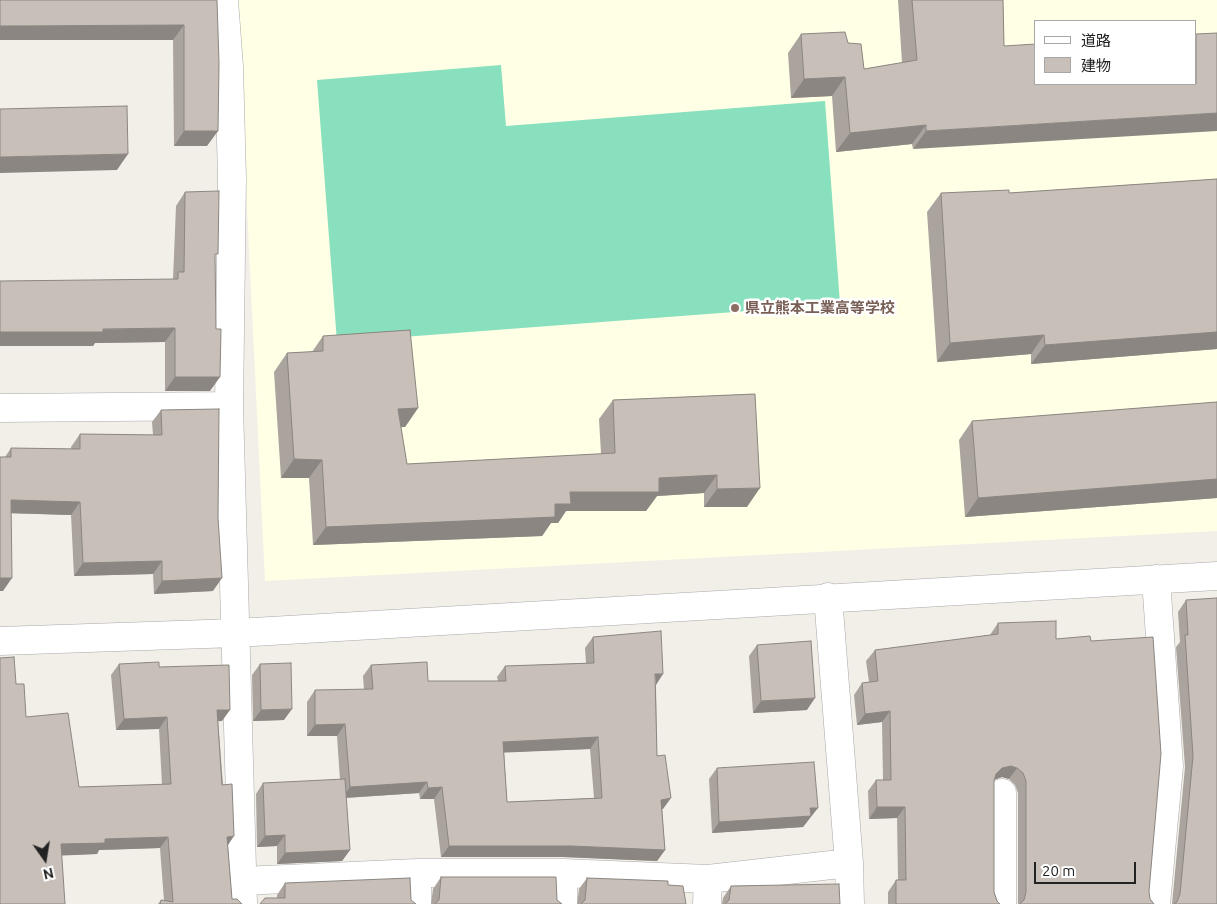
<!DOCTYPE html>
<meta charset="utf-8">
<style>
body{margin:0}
#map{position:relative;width:1217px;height:904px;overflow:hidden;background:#f2efe9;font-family:Ubuntu,"Noto Sans JP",sans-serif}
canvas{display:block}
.legend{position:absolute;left:1034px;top:20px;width:162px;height:65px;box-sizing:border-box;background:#fff;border:1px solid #a7a7a7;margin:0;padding:6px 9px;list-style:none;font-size:15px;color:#222}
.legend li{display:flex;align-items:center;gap:10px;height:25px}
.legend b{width:25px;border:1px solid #a7a7a7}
.north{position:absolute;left:20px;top:834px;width:50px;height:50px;-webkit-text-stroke:4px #fff;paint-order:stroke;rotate:167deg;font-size:14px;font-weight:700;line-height:20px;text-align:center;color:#222}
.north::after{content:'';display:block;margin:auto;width:18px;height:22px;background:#222;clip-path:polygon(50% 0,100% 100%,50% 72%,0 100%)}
.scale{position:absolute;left:1034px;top:862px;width:102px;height:22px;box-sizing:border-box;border:2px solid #222;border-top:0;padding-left:6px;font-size:15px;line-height:18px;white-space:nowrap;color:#222;-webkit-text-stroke:4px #fff;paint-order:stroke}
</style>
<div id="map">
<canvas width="1217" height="904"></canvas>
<ul class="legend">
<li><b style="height:6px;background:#fff"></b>道路</li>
<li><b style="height:14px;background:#c7bfb8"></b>建物</li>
</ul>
<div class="north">N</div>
<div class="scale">20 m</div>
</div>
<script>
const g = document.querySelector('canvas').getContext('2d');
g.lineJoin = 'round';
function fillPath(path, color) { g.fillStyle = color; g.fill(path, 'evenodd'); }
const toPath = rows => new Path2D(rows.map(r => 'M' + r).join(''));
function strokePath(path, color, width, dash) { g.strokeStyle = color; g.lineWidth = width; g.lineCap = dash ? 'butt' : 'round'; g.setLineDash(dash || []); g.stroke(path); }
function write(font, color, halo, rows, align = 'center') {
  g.font = font + ' Ubuntu,"Noto Sans JP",sans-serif'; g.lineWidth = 5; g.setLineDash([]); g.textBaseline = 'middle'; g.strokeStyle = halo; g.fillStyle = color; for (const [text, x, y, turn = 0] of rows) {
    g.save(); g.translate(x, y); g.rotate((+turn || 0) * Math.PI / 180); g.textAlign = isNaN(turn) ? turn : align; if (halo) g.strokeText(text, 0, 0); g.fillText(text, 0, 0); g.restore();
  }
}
const education = toPath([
 [237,0,1217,0,1217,531,265,581],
 [1036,21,1196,21,1196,84,1036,84]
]);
const pitch = toPath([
 [501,65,506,126,825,101,840,304,337,342,317,80]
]);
const minor = toPath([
 [224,0,229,66,232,178,229,406,243,904],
 [0,408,229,406],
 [828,597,849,863,850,904],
 [0,641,236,633,1217,576],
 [1002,793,1002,904],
 [242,881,417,873,563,873,708,879,849,863],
 [417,904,417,873],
 [563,904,563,873],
 [707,904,708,879],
 [1156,904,1169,766,1156,579]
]);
const wall = toPath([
 [217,0,207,146,174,146,173,40,0,40],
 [898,0,1003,0,1004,46,913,149,912,144,836,152,832,96,791,98,788,53,801,34,848,43,864,69,902,63],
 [1217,179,1217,349,1031,364,1031,354,937,362,927,212,941,193,1009,193],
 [185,192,215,259,210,391,165,391,165,342,95,343,93,346,0,346,173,279,176,206],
 [323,336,418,408,405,427,401,427,407,464,601,454,599,419,613,400,755,394,747,507,704,507,704,493,657,496,646,511,566,511,558,523,551,523,542,536,313,545,309,478,281,478,274,372,287,353,312,352],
 [1217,402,1217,498,965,517,959,440,972,421],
 [161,410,213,591,154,594,153,574,74,576,71,515,11,513,3,591,5,457,11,448,71,449,71,447,80,434,153,435,152,422],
 [1186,600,1217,904,1172,904,1185,767,1176,647,1180,642,1178,612],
 [998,623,1056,639,1091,641,1150,899,1154,904,1018,904,1018,793,1015,785,1009,779,1002,777,995,779,994,781,994,892,997,901,1000,904,888,904,888,892,896,880,898,880,897,818,869,819,868,791,876,780,883,780,882,722,857,725,854,695,862,683,869,682,866,661,875,650,990,635],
 [593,637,656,685,657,756,663,809,662,809,665,850,657,861,563,857,441,857,434,799,420,799,419,793,346,798,350,850,342,861,277,864,277,846,257,847,256,794,263,783,340,780,337,736,307,736,307,702,315,690,364,690,363,676,371,665,428,681,498,681,497,677,505,666,586,663,585,648],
 [590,749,594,798,507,802,504,752],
 [757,645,807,710,753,713,749,656],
 [119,664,159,667,222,721,218,721,232,899,242,904,158,904,161,900,164,901,160,848,99,850,97,854,62,855,16,684,26,717,79,787,162,785,159,729,116,730,111,675],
 [260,664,284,720,253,721,252,675],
 [717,768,810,819,809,819,803,827,712,833,709,779],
 [441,877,557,900,562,904,431,904,433,889],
 [587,878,668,885,686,904,577,904,579,889],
 [285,883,411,900,277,898,277,895],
 [731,886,840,904,722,904,723,898]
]);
const shadedWall = toPath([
 [184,25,173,40,0,40,0,26],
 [845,77,832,96,791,98,804,79],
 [1217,113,1217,131,913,149,926,131],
 [926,125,912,144,836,152,850,133],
 [184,131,218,131,207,146,174,146],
 [128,154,117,170,0,173,0,157],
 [175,328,165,342,95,343,93,346,0,346,0,332],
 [1217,332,1217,349,1031,364,1045,345],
 [1044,335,1031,354,937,362,950,343],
 [175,377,220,377,210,391,165,391],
 [418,408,405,427,385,428,398,409],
 [294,459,322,460,309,478,281,478],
 [717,475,704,493,657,496,646,511,566,511,558,523,551,523,542,536,313,545,326,527,555,504,570,492,659,478],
 [1217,479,1217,498,965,517,978,498],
 [760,488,747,507,704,507,717,489],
 [11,500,80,502,71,515,2,513],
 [162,561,153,574,74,576,83,563],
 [0,578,12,578,3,591,0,591],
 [222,578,213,591,154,594,162,581],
 [655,674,663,674,656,685],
 [815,698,807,710,753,713,761,701],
 [292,709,284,720,253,721,261,710],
 [217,710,230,710,222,721,209,722],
 [890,711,882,722,857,725,865,714],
 [167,717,159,729,116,730,124,719],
 [345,724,337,736,307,736,315,725],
 [598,737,590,749,495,753,503,742],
 [1011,766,1017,768,1009,779,1002,777,994,780,996,774,1002,768],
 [427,782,419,793,342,798,350,787],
 [442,787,434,799,420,799,428,788],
 [671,798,663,809,653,811,661,800],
 [877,807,905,807,897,818,869,819],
 [810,808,818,808,803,827,712,833,719,822],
 [285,835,277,846,257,847,265,836],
 [234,836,226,848,227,837],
 [168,837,160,848,99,850,97,854,52,856,61,844,105,839],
 [449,846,571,846,665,850,657,861,563,857,441,857],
 [350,850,342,861,277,864,285,853]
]);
const building = toPath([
 [0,0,217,0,219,63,218,131,184,131,184,25,0,26,0,0],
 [912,0,1003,0,1004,46,1036,44,1036,84,1196,84,1196,34,1217,33,1217,113,926,131,926,125,850,133,845,77,804,79,801,34,845,32,848,43,861,44,864,69,917,60,912,0],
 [127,106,128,154,0,157,0,109,127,106],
 [1217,179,1217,332,1045,345,1044,335,950,343,941,193,1009,190,1009,193,1217,179],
 [219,191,218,254,215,254,216,329,221,329,220,377,175,377,175,328,103,329,103,332,0,332,0,281,178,279,178,272,184,272,185,192,219,191],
 [410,330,418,408,398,409,407,464,615,453,613,400,755,394,760,488,717,489,717,475,659,478,659,492,570,492,571,504,555,504,555,517,326,527,322,460,294,459,287,353,323,351,323,336,410,330],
 [1217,402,1217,479,978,498,972,421,1217,402],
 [219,409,218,518,222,578,162,581,162,561,83,563,80,502,11,500,12,578,0,578,0,457,11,457,11,448,80,449,80,434,162,435,161,410,219,409],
 [1217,598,1217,904,1174,904,1177,902,1180,894,1193,756,1185,635,1188,635,1186,600,1217,598],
 [1056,621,1056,639,1090,636,1091,641,1153,637,1161,754,1149,891,1150,899,1154,904,1020,904,1024,900,1026,892,1026,781,1023,773,1017,768,1011,766,1002,768,996,774,994,781,994,892,997,901,1000,904,896,904,896,880,906,880,905,807,877,807,876,780,891,780,890,711,865,714,862,683,878,681,875,650,998,634,998,623,1056,621],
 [661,631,663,674,655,674,657,756,665,755,671,798,661,800,665,850,571,846,449,846,442,787,428,788,427,782,350,787,345,724,315,725,315,690,373,689,371,665,427,662,428,681,506,681,505,666,594,663,593,637,661,631],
 [598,737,602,798,507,802,503,742,598,737],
 [811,641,815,698,761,701,757,645,811,641],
 [14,657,16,684,24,684,26,717,68,713,79,787,171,784,167,717,124,719,119,664,159,662,159,667,229,665,230,710,217,710,222,785,232,784,234,836,227,837,232,899,237,899,242,904,160,904,161,900,173,902,168,837,105,839,105,843,61,844,65,904,0,904,0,658,14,657],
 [291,663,292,709,261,710,260,664,291,663],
 [814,762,818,808,810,808,811,816,719,822,717,768,814,762],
 [345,779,350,850,285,853,285,835,265,836,263,783,345,779],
 [441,877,556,877,557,900,562,904,435,904,439,900,441,877],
 [410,878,411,900,416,904,260,904,265,898,285,898,285,883,410,878],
 [587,878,668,881,668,885,683,886,686,904,581,904,585,900,587,878],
 [839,884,840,904,725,904,729,900,731,886,839,884]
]);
const markers = [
 [735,308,5,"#8d6e63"]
];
const educationNames = [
 ["県立熊本工業高等学校",745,308]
];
fillPath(education, '#ffffe5');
fillPath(pitch, '#88e0be');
strokePath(minor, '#a9a9a9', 29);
strokePath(minor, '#fff', 28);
fillPath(wall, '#aba49e');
fillPath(shadedWall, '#8b8681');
fillPath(building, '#c7bfb8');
strokePath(building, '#8b8681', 1);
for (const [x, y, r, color] of markers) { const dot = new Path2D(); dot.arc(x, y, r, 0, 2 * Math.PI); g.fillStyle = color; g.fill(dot); strokePath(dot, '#fff', 2); }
write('bold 15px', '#785e54', '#fff', educationNames, 'left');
</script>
